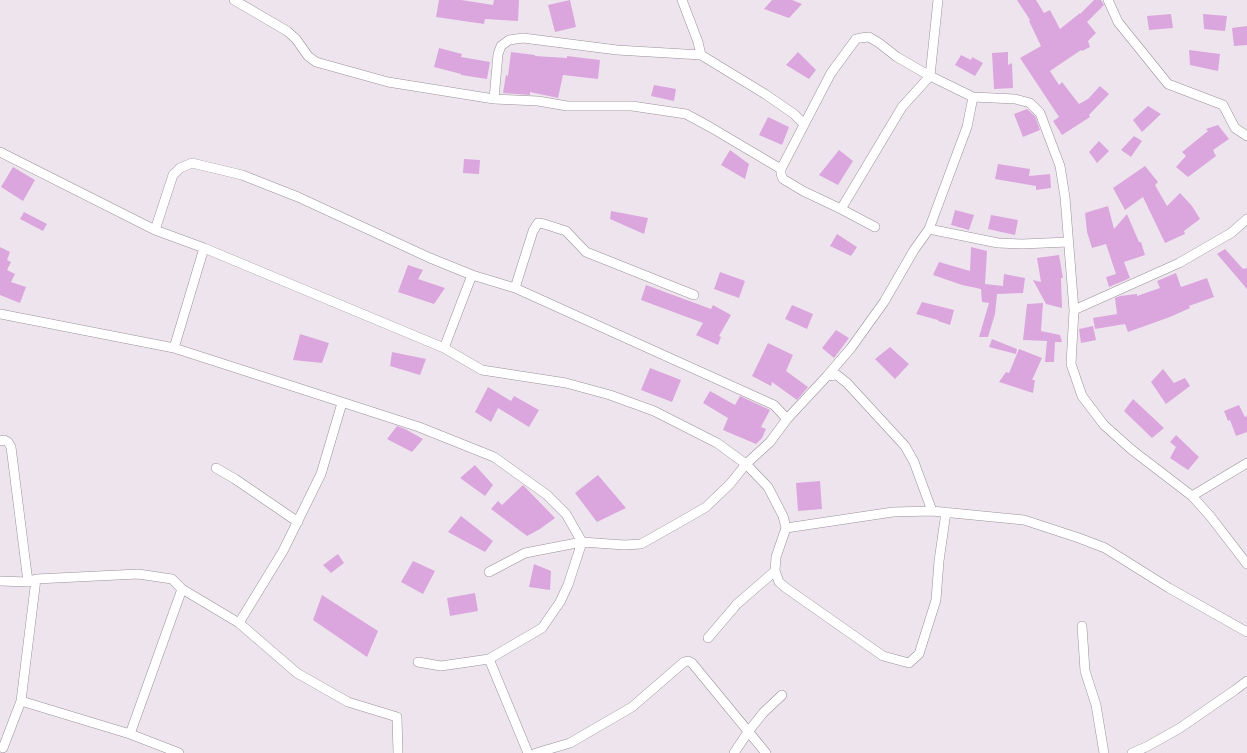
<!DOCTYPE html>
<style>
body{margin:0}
canvas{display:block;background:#eee4ee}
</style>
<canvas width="1247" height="753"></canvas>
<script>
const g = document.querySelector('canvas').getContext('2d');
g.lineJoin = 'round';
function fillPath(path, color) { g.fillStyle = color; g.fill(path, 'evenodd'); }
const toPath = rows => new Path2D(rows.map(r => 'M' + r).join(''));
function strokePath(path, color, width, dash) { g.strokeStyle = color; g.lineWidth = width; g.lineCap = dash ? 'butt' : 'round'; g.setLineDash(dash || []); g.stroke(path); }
const building = toPath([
 [439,0,461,0,493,5,494,0,519,0,518,21,485,19,484,24,436,17],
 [570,0,576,27,555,32,548,5],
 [772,0,792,0,802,4,789,18,764,9],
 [1017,0,1036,0,1044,13,1050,10,1060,29,1080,13,1080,14,1094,0,1101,0,1104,5,1087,22,1096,33,1088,41,1090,47,1082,51,1081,50,1050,71,1059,85,1062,82,1079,104,1088,99,1100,86,1109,94,1089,115,1090,117,1062,135,1053,121,1059,117,1020,58,1041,46,1029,21,1030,20],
 [1171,14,1173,28,1149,30,1147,16],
 [1203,14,1227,16,1225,31,1204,29],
 [1247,26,1247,45,1234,46,1232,28],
 [439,48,462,54,461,57,490,62,487,79,461,75,461,74,434,67],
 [1189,50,1220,54,1218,71,1190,65],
 [511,52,535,55,535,56,567,58,567,56,600,60,598,79,563,75,558,98,530,92,530,95,503,93,506,75,508,76],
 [798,52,816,70,809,79,786,65],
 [1008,52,1008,65,1012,63,1013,88,994,89,992,53],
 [961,55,971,60,972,57,983,63,975,76,955,65],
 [654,85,676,89,674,101,651,96],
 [1148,106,1161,114,1142,132,1133,120],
 [1027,109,1035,116,1040,130,1023,137,1014,114],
 [768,117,789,127,782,145,759,135],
 [1218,125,1229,139,1213,150,1216,156,1188,177,1176,167,1186,156,1182,152,1208,131,1206,129],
 [1134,136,1142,141,1131,157,1121,150],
 [1099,141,1109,151,1097,163,1089,152],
 [730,150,749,164,745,179,721,165],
 [839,150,853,161,838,185,819,175],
 [464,159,480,160,479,174,463,173],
 [998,164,1030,169,1029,176,1050,174,1051,188,1036,190,1036,186,995,179],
 [1145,166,1158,182,1155,185,1167,206,1180,193,1192,206,1200,219,1184,231,1185,234,1165,243,1143,197,1125,210,1113,188],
 [13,167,35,180,23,201,1,187],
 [1108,206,1114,229,1127,214,1139,242,1141,242,1145,255,1124,262,1130,278,1109,287,1106,277,1116,274,1106,244,1092,248,1087,232,1085,213],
 [955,210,974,215,969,230,951,225],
 [611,211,648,218,644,234,610,219],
 [24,212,47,224,43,231,20,219],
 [991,215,1018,220,1015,235,988,229],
 [837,234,857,247,851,256,830,246],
 [0,247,10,252,7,260,11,262,7,270,15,274,11,282,26,287,20,303,0,295],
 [971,247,987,251,985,284,1003,286,1004,274,1025,278,1023,293,997,294,995,314,988,337,979,337,989,303,982,302,981,289,962,285,933,275,939,262,970,271],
 [1225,249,1243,269,1247,268,1247,289,1217,254],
 [1059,255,1063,278,1061,278,1062,308,1046,304,1033,280,1041,282,1037,258],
 [408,265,423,270,418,279,445,288,434,304,398,292],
 [720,272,745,281,739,298,714,289],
 [1176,273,1181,287,1207,278,1214,297,1189,306,1190,308,1170,317,1128,332,1125,324,1095,329,1093,318,1117,314,1115,298,1120,296,1137,294,1137,296,1160,288,1157,281],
 [646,285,711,309,713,305,731,315,719,336,721,337,718,345,696,335,703,323,641,300],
 [922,302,954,310,950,325,938,321,938,320,916,314],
 [1043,303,1041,331,1060,335,1062,342,1055,342,1054,362,1045,362,1047,341,1023,340,1027,304],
 [792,305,813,314,807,329,785,319],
 [1093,326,1096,340,1081,343,1079,329],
 [836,330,849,338,834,358,822,348],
 [300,334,329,343,322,363,293,360],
 [992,339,1017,349,1016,354,989,347],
 [768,343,793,355,786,371,808,387,797,400,772,382,771,386,752,376],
 [890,347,909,364,895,379,875,359],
 [1019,349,1042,358,1032,380,1035,380,1033,393,999,382,1006,372,1009,373],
 [392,352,426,359,420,375,390,366],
 [650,368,681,380,672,402,641,390],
 [1163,369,1174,383,1185,378,1190,386,1166,404,1151,382],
 [488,387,511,401,514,396,539,410,529,427,498,408,491,422,475,412],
 [710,391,735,405,740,396,770,410,761,427,766,429,762,438,756,444,723,430,728,418,703,403],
 [1133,399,1164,428,1152,438,1124,411],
 [1239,405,1245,417,1247,416,1247,432,1236,436,1230,420,1228,421,1224,411],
 [397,426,405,429,423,439,412,452,387,439],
 [1176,435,1199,457,1188,470,1170,458,1176,447,1170,442],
 [475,465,493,485,485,496,460,478],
 [598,475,626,508,597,522,575,493],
 [820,481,822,509,798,511,796,483],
 [523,485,555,518,540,529,527,536,491,509,498,501,502,505],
 [461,516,493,541,485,552,448,532],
 [338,554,344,563,331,573,323,565],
 [413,561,435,571,423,594,401,582],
 [534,564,551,571,550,590,529,587],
 [475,593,478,611,450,616,447,598],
 [322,595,378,631,367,657,313,620]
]);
const street = toPath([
 [234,0,287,31,296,39,308,56,316,62,388,82,494,99,538,101,567,106,632,106,686,114,710,127,781,169],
 [682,0,698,42,701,55],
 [1108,0,1118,22,1168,84,1223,105,1235,128,1247,136],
 [973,97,1015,99,1030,103,1040,113,1060,166,1065,197,1074,310,1071,364,1082,396,1104,425,1132,450,1192,496,1210,516,1247,564],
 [494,99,498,54,501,46,509,40,523,38,617,50,701,55,765,94,794,114,804,124],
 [0,152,155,230,204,248,444,348,482,370,566,383,610,395,654,411,717,443,746,464,768,487,783,516,786,528,776,557,775,571,779,582,786,588,883,656,909,663,919,654,936,600,939,561,946,512],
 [841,209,803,191,783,179,781,174,781,169,831,73,856,39,860,38,869,37,879,43,897,57,930,76,902,107,841,209,875,227],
 [929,229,998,243,1022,244,1068,242],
 [155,230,173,175,180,168,192,163,242,175,298,197,430,258,472,275,515,288,774,405,787,419,770,442,746,464,730,484,706,507,680,522,641,544,624,545,582,542,525,553,489,572],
 [515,288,533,231,538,223,544,224,566,231,586,252,694,295],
 [1074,310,1179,263,1231,233,1247,219],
 [0,314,174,348,419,427,494,457,547,495,566,514,582,542,568,585,560,602,542,628,489,659,441,666,418,662],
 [174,348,204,248],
 [444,348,472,275],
 [827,376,851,348,884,302,914,250,929,229,967,127,973,97,930,76,938,0],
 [787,419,827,376,837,375,847,383,905,446,914,462,932,511],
 [0,441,4,440,8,442,11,447,28,582],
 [216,468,235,479,298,522],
 [1192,496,1247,463],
 [786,528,893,512,932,511,1024,520,1079,538,1105,548,1169,588,1247,632],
 [0,581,28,582,36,579,138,574,172,579,182,589,239,623,297,673,348,702,397,717,398,753],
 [239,623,283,551,321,474,342,403],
 [1082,626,1085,671,1096,705,1104,753],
 [708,638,737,604,775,571],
 [489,659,528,753],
 [21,701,130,734,179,753],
 [130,734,182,589],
 [3,748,21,701,36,579],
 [536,753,570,743,632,707,684,662,688,661,692,663,766,753],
 [734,753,748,732,763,713,782,695],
 [1132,753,1146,747,1180,728,1235,690,1247,681]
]);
fillPath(building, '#dba6dd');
strokePath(street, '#999199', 10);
strokePath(street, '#fff', 9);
</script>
